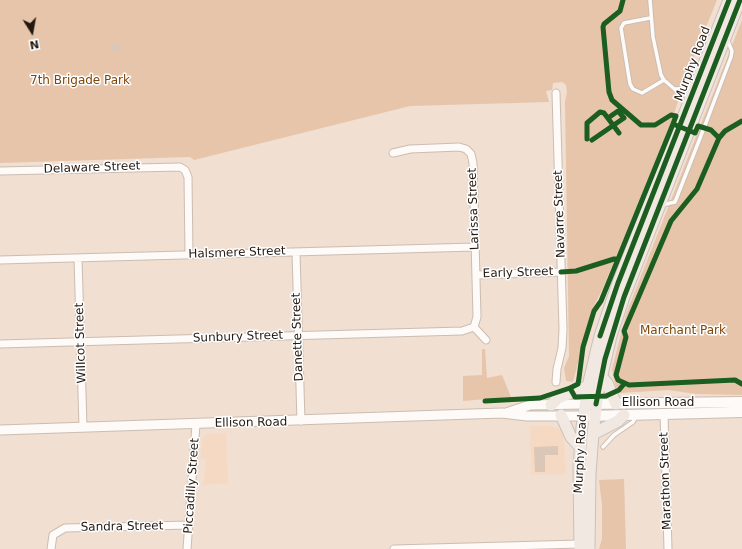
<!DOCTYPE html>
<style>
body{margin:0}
#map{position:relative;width:742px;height:549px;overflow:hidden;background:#f1dfd1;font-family:"DejaVu Sans",sans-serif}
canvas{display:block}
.north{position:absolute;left:12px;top:12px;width:40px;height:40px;-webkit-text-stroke:3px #fff;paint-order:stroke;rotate:169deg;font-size:11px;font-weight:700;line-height:16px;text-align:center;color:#241910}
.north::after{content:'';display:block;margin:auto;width:14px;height:18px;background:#241910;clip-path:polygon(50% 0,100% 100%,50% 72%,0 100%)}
</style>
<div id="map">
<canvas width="742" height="549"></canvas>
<div class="north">N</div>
</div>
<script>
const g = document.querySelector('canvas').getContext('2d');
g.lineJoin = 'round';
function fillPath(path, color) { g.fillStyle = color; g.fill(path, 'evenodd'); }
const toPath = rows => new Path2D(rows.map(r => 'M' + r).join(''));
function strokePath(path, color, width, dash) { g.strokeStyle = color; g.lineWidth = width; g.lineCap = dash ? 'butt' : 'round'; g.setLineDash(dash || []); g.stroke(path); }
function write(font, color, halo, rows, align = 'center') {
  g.font = font + ' "DejaVu Sans",sans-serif'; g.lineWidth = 3; g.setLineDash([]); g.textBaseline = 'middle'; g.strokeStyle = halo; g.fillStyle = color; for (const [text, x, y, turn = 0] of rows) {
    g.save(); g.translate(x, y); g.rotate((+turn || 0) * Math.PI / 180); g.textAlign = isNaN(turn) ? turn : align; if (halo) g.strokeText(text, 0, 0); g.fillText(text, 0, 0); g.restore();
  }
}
const built = toPath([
 [530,426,548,426,558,428,563,433,566,474,531,475],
 [226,433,228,483,202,485,204,481,206,458,200,460,203,437,206,434]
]);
const green = toPath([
 [0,0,717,0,693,59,688,79,685,80,684,83,670,126,603,288,592,310,573,382,566,381,564,368,569,356,565,102,567,92,566,85,562,82,553,83,552,90,546,91,549,102,410,106,194,160,190,157,0,163],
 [742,20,742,395,696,394,668,390,620,393,615,385,612,369,626,314],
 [482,349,485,349,487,378,502,375,511,397,463,401,463,376,482,375],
 [624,479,626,549,599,549,602,539,602,505,599,480]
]);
const building = toPath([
 [121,43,122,50,110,52,109,44],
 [558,446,558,455,545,455,545,472,535,472,534,447]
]);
const service = toPath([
 [650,0,653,37,661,75,664,80,679,93,689,96],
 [650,18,624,23,621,28,630,84,633,89,642,93,664,80],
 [675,89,692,88],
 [662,205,675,202,704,128,731,57,732,51,727,39],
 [603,447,614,435,633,422,636,416]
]);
const minor = toPath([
 [393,153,410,149,459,147,466,149,471,154,473,163,477,317,474,327,486,340],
 [0,171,180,167,185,170,188,177,189,255],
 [296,252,301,421],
 [78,258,83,427],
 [0,260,475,247],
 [476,275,561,272],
 [0,344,462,331,474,327],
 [556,382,557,369,562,348,563,329,556,93],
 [664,414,668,549],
 [51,549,53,535,65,528,189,525],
 [187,549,196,424],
 [394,549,580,544]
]);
const tertiary = toPath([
 [506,413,530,405,584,404],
 [0,430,502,413,527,416,583,416]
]);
const secondary = toPath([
 [588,404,742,402],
 [587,416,742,412]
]);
const primary = toPath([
 [601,376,607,383,616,404],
 [551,405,558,398,588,386],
 [561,415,571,437,580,447],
 [593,434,618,421,624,415],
 [580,549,579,466,582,427,588,386,600,336,618,283,729,0],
 [589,549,590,473,593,434,598,392,611,336,624,297,740,0]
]);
const cycleway = toPath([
 [623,0,620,11,604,24,603,27,609,92,612,100,641,125,655,125,671,115,676,116,673,124,695,133,698,126,711,130,719,138],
 [742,121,725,131,719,138,697,189,671,221,624,331,626,337,616,375,618,380,629,385,735,380,742,384],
 [587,139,587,123,600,112,604,113,619,133],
 [592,140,624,118,618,111,608,118],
 [561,272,576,271,614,259,617,259],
 [600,336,618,283,729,0],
 [570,388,578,384,579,378,583,347,594,311,601,301,673,124],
 [485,401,540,398,570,388,575,397,606,396,619,390,624,384],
 [596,404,605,359,624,297,740,0]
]);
const streetNames = [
 ["Murphy Road",693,64,-69],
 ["Delaware Street",92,168,-2],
 ["Larissa Street",474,209,-92],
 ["Navarre Street",560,214,-92],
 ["Halsmere Street",237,253,-2],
 ["Early Street",518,273,-2],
 ["Sunbury Street",238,337,-2],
 ["Danette Street",298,337,-92],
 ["Willcot Street",81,343,-92],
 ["Ellison Road",658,403],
 ["Ellison Road",251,423,-1],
 ["Murphy Road",581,454,-87],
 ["Marathon Street",666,481,-92],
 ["Piccadilly Street",192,486,-86],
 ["Sandra Street",122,527,-1]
];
const parkNames = [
 ["7th Brigade Park",80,81],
 ["Marchant Park",683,331]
];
fillPath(built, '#f6d9c2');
fillPath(green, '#e7c5aa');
fillPath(building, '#dbc7b7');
strokePath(service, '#cbbdb2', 5.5);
strokePath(minor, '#cbbdb2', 9);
strokePath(tertiary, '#cbbdb2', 11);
strokePath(secondary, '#cbbdb2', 12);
strokePath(primary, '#cac1ba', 13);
strokePath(service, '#fdfaf8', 3.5);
strokePath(minor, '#fdfaf8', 7);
strokePath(tertiary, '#fdfaf8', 9);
strokePath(secondary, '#fdfaf8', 10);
strokePath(primary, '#f1e8e1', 11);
strokePath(cycleway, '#1b5e20', 5);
write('12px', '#241910', '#fff', streetNames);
write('12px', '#7f4607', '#fff', parkNames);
</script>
